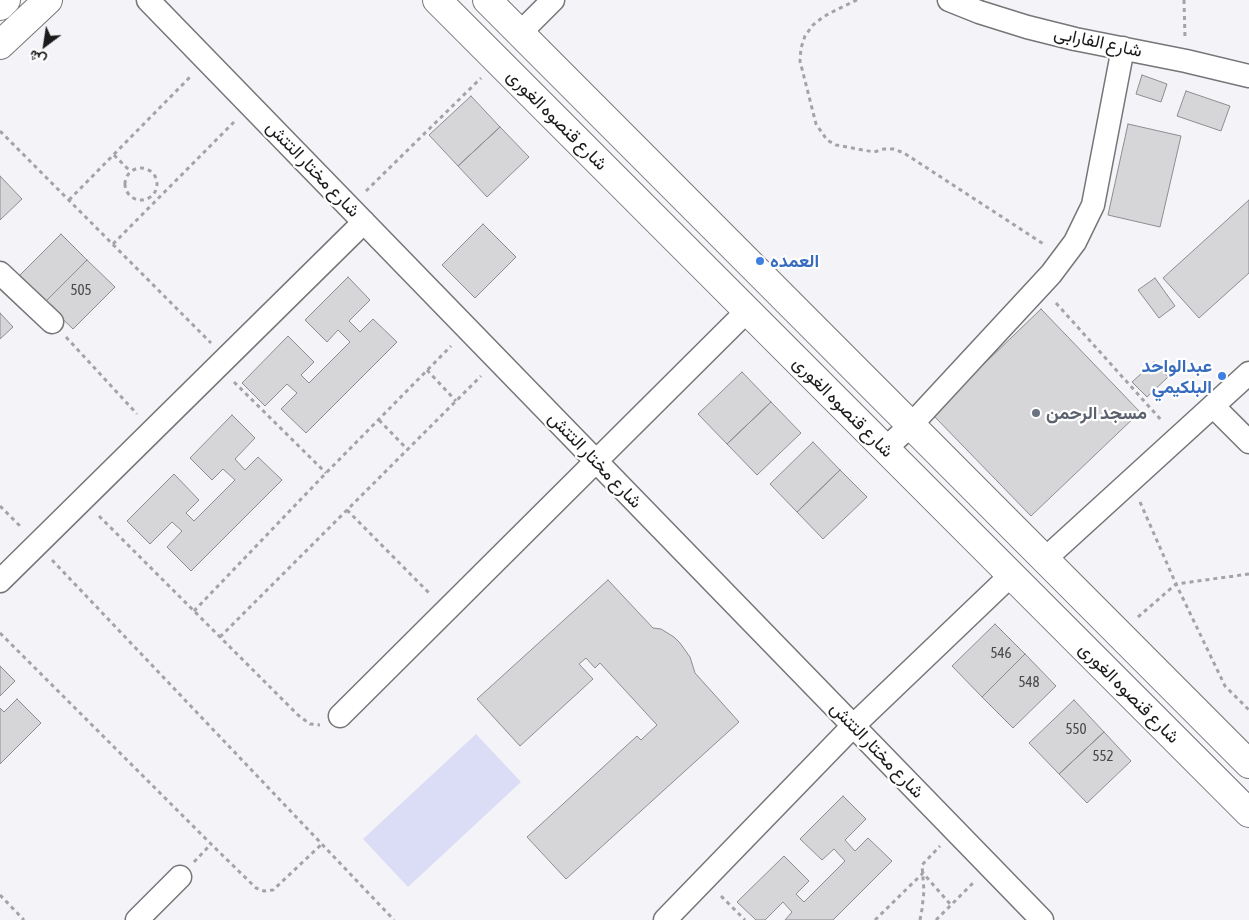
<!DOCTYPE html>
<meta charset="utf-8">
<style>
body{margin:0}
#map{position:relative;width:1249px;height:920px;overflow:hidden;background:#f4f4f8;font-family:"Asap Condensed",Vazirmatn,sans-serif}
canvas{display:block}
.north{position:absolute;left:20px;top:20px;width:50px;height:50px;-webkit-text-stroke:4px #fff;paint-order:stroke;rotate:211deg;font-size:14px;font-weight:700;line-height:20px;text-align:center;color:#1a1a1b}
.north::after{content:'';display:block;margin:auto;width:18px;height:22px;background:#1a1a1b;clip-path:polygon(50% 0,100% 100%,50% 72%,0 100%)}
</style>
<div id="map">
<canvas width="1249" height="920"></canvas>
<div class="north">ش</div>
</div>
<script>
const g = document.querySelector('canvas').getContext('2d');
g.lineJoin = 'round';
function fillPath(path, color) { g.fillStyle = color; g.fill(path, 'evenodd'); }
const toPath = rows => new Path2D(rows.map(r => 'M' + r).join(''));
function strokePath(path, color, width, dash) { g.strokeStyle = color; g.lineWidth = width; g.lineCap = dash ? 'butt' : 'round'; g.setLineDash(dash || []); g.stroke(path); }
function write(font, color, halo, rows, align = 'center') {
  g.font = font + ' "Asap Condensed",Vazirmatn,sans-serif'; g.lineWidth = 4.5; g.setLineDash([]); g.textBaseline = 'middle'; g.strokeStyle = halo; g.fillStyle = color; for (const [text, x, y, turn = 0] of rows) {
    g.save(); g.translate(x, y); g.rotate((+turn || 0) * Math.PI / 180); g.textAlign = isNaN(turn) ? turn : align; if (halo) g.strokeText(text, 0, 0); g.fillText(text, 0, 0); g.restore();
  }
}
const green = toPath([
 [476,734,521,782,408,887,363,839]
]);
const building = toPath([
 [1142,75,1167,84,1161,102,1136,94,1142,75],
 [1186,91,1230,106,1221,131,1177,116,1186,91],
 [471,96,500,127,458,166,429,135,471,96],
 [1128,124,1181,136,1160,227,1108,215,1128,124],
 [500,127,529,157,487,197,458,166,500,127],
 [0,176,22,199,0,220,0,176],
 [1249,200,1249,273,1199,318,1163,278,1249,200],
 [483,224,516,257,475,298,442,265,483,224],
 [61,234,87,260,45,302,19,276,61,234],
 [87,260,115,287,73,329,45,302,87,260],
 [348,277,370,300,349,321,360,332,373,319,397,342,306,433,281,409,297,393,287,384,265,406,242,383,288,336,314,362,301,375,309,383,350,342,338,330,327,342,305,320,348,277],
 [1155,278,1175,306,1159,318,1138,290,1155,278],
 [1041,309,1140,412,1031,516,932,414,1041,309],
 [0,313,13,327,0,339,0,313],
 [1154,362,1168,377,1147,397,1132,382,1154,362],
 [742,372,771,402,727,444,698,414,742,372],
 [771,402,801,433,757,475,727,444,771,402],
 [232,415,255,438,235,459,245,470,258,457,282,480,191,571,167,547,182,531,172,522,150,544,127,521,174,474,199,500,186,513,194,521,235,480,223,469,212,480,190,458,232,415],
 [813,442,840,470,797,512,770,484,813,442],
 [840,470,867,497,823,539,797,512,840,470],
 [608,580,653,628,661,629,674,637,680,643,690,657,695,673,739,722,566,879,527,837,637,736,641,740,657,725,600,663,595,668,586,658,579,664,593,679,520,746,477,699,608,580],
 [995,624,1025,654,982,697,952,666,995,624],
 [1025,654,1056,686,1013,728,982,697,1025,654],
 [0,666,15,681,0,696,0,666],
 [17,699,41,723,0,764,0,708,4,712,17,699],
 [1074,700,1104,732,1059,774,1029,743,1074,700],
 [1104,732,1131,761,1087,803,1059,774,1104,732],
 [843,796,866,819,845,840,855,851,868,838,892,861,833,920,785,920,792,912,783,902,765,920,756,920,737,902,784,856,809,881,796,894,804,902,845,861,834,849,822,860,800,839,843,796]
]);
const path = toPath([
 [857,0,836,10,823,17,813,25,805,36,801,48,800,61,816,124,827,140,836,145,874,152,884,149,894,149,904,153,1045,245],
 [1184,0,1185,38],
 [0,131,211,343],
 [114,155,131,172],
 '125 184a16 16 0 1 1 32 0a16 16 0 1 1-32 0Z',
 [366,191,481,78],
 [69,200,191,76],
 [113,244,234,122],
 [1056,303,1162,421],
 [66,337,137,414],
 [427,370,456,401],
 [234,382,326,473],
 [379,420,408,450],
 [1140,502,1176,584,1225,686,1249,710],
 [0,506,22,528],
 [347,510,431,595],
 [99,516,298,715,310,724,320,725],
 [52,560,394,920],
 [194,611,326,473,451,346],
 [1138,617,1176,584,1249,574],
 [0,633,211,844,256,888,264,891,273,890,322,844],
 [220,637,481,376],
 [194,862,211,844],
 [0,895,24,920],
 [721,896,745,920],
 [875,920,923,873,951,905],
 [920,920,922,909,924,891,922,865,940,846],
 [936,920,973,883]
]);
const minor = toPath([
 [148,0,1042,920],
 [949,0,979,12,1027,27,1075,39,1186,61,1249,76],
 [520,33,553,0],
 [0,273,52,322],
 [1213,406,1249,442],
 [885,449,911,425,1051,274,1075,242,1093,205,1123,48],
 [1045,559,1249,373],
 [0,581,364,222],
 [340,716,747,311],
 [137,920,180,877],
 [665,920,853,726,1011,575]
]);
const tertiary = toPath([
 [437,0,1249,813],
 [487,0,1249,764],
 [0,6,6,0],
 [0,45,48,0]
]);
const markers = [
 [760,261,5,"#3f7fe0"],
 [1222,376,5,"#3f7fe0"],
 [1036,413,5,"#6b7280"]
];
const numberNames = [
 ["505",81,290],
 ["546",1001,653],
 ["548",1029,682],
 ["550",1076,729],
 ["552",1103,756]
];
const streetNames = [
 ["شارع الفارابى",1098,42,12],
 ["شارع قنصوه الغورى",557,120,45],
 ["شارع مختار التتش",313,169,46],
 ["شارع قنصوه الغورى",843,407,45],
 ["شارع مختار التتش",595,460,46],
 ["شارع قنصوه الغورى",1129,693,45],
 ["شارع مختار التتش",877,750,46]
];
const shopNames = [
 ["العمده",770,261],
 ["عبدالواحد",1212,366,"right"],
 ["البلكيمي",1212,387,"right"]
];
const worshipNames = [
 ["مسجد الرحمن",1046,413]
];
fillPath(green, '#dbdcf5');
fillPath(building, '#d6d6d9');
strokePath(building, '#8d8d90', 1);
strokePath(minor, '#767679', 25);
strokePath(tertiary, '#767679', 30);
strokePath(path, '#a4a4a7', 3, [4, 4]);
strokePath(minor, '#fff', 22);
strokePath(tertiary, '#fff', 28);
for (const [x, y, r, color] of markers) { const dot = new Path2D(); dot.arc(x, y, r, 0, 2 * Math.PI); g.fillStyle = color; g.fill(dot); strokePath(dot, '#fff', 2); }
write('15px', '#49494a', null, numberNames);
write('18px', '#1a1a1b', '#fff', streetNames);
write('bold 18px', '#366cbe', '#fff', shopNames, 'left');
write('bold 18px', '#5b616d', '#fff', worshipNames, 'left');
</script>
